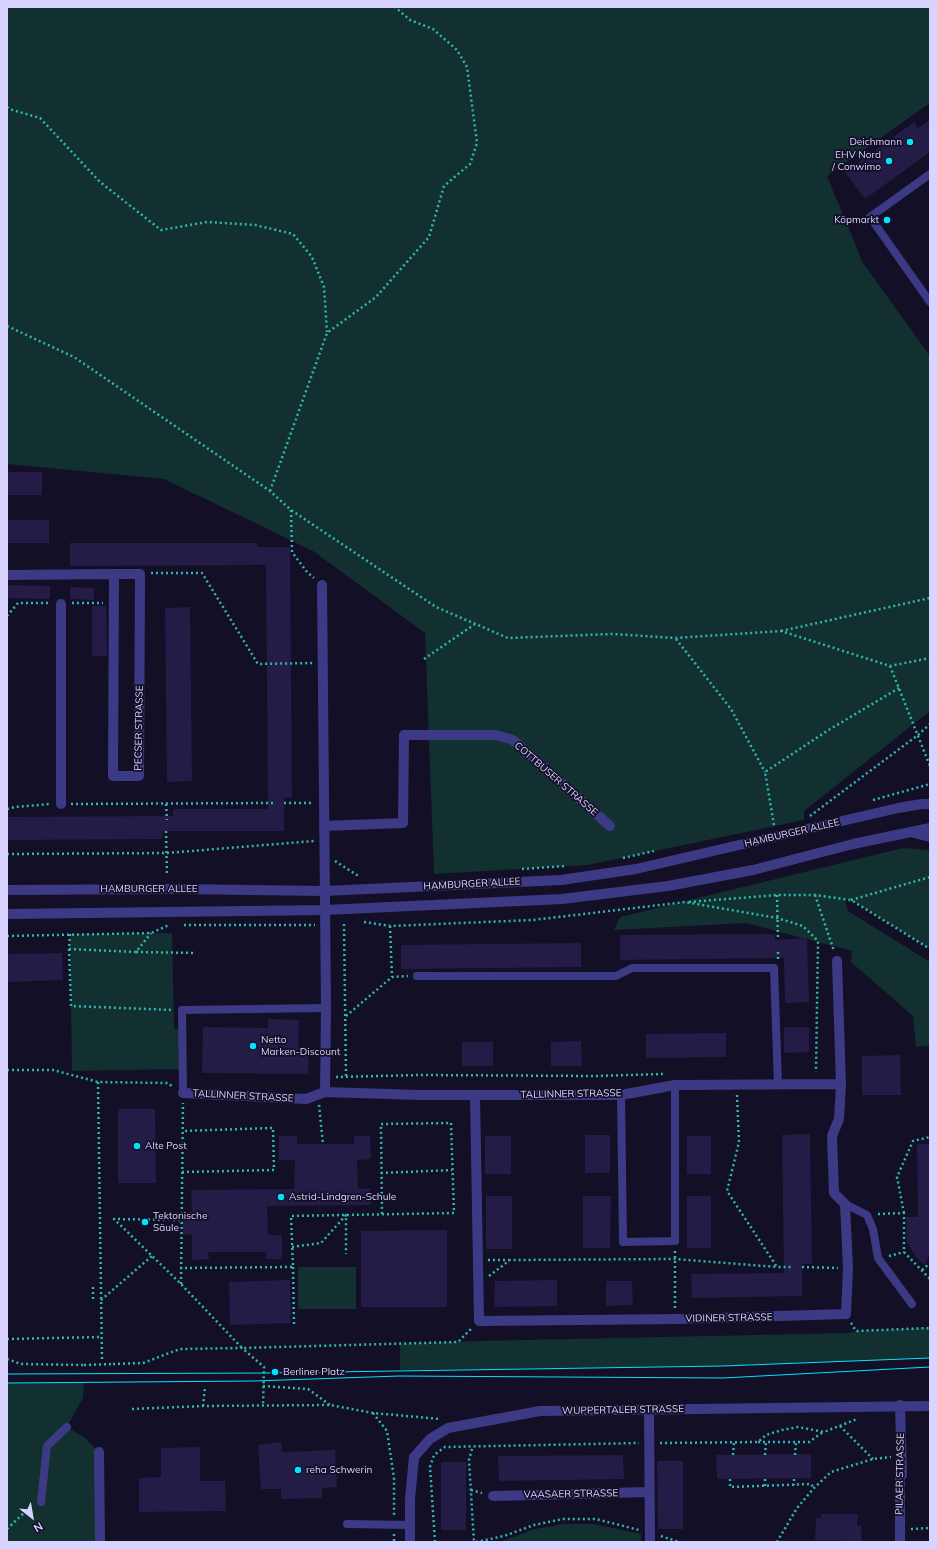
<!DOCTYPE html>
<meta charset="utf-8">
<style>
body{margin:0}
#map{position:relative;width:937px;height:1549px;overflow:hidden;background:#130f26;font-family:Mulish,sans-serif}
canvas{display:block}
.frame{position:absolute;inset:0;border:8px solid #d9d4ff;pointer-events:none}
.north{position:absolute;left:12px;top:1497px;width:40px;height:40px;-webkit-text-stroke:3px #130f26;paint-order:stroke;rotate:149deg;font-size:11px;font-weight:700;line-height:16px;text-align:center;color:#d9d4ff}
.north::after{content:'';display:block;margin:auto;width:14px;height:18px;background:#d9d4ff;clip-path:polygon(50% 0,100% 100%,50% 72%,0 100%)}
</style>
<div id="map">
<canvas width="937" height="1549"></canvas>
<div class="frame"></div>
<div class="north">N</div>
</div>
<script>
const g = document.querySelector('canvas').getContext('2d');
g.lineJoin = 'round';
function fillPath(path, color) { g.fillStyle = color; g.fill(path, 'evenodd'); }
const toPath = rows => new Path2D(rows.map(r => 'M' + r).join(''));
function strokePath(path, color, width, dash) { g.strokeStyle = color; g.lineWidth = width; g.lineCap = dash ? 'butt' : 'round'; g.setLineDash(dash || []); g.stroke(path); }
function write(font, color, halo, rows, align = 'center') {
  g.font = font + ' Mulish,sans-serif'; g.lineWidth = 3.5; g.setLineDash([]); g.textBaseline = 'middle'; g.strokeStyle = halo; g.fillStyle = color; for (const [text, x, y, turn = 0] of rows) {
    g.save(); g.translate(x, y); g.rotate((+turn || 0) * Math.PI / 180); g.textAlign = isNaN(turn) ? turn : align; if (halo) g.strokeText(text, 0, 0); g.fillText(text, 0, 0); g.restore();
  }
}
const green = toPath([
 [7,7,930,7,930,103,827,176,863,263,930,356,930,711,804,811,804,820,588,865,434,874,425,633,313,551,164,479,7,464],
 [903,848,928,850,930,852,930,949,851,900,845,899,848,911,930,962,930,1046,916,1047,913,1016,851,962,852,951,746,923,614,930,620,917],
 [172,933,174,1029,182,1029,182,1069,72,1071,70,934],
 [298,1267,356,1267,356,1309,298,1309],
 [930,1328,930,1358,723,1366,400,1370,400,1344,477,1341,848,1333,857,1331],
 [7,1383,84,1383,83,1398,67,1427,84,1437,99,1452,100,1542,7,1542,7,1486,9,1480,7,1482],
 [564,1524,594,1524,641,1534,641,1542,499,1542,535,1529]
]);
const building = toPath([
 [930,120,930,152,865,199,845,172,914,122,918,128],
 [7,472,42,472,42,495,7,495],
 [7,520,49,520,49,543,7,543],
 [70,543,257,543,257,547,290,547,292,798,284,798,284,831,163,831,162,839,7,840,7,817,173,816,173,809,268,809,266,565,70,566],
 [7,585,50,586,50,599,7,598],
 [70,587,94,588,94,600,70,599],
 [92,606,106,606,107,656,92,656],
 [190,607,192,781,167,782,165,608],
 [775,934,775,940,807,938,809,1002,785,1003,784,958,620,960,620,935],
 [581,943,581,967,401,969,401,945],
 [62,953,63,980,7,982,7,954],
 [268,1019,299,1020,298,1046,309,1047,308,1074,202,1073,203,1027,268,1028],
 [784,1027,809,1027,809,1052,784,1053],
 [726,1033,726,1057,646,1058,646,1034],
 [581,1041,582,1066,551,1066,551,1042],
 [462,1042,493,1042,493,1066,462,1066],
 [900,1055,901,1095,862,1095,862,1056],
 [118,1109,155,1109,156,1183,118,1183],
 [810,1134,812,1264,802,1264,802,1296,692,1298,691,1274,784,1273,782,1135],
 [585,1135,610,1135,610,1173,585,1173],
 [279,1136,297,1136,297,1144,354,1144,354,1136,370,1136,371,1159,357,1160,358,1189,370,1188,371,1205,267,1206,268,1235,282,1235,282,1259,266,1259,266,1252,208,1252,209,1259,192,1260,192,1234,183,1235,183,1215,192,1211,191,1190,294,1189,295,1160,279,1160],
 [485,1136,511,1136,511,1174,485,1174],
 [687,1136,711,1136,711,1174,687,1174],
 [917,1144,930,1144,930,1254,924,1265,916,1257,907,1242,906,1217,918,1217],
 [486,1196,512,1196,512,1249,486,1249],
 [583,1196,611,1196,610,1248,583,1248],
 [687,1196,711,1196,711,1248,687,1248],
 [447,1230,447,1307,361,1307,361,1231],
 [290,1280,291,1323,230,1325,229,1282],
 [557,1280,557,1306,494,1307,495,1281],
 [606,1281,632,1281,633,1305,606,1306],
 [281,1442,282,1452,335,1450,337,1487,322,1488,322,1498,281,1499,281,1489,261,1489,258,1445],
 [200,1447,200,1481,225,1481,226,1511,139,1512,139,1478,161,1477,161,1448],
 [811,1454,811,1478,717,1479,716,1455],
 [623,1455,624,1479,499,1481,498,1456],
 [657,1461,683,1461,683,1529,658,1529],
 [441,1462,466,1462,466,1530,441,1530],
 [821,1514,858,1514,857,1526,861,1526,862,1542,841,1542,840,1540,815,1540,816,1518,821,1518]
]);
const path = toPath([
 [7,107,9,109,40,118,100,182,161,230,207,222,255,225,293,234,312,257,324,287,327,332],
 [7,326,74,357,270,491,291,510,436,607,508,638,612,634,675,638,781,631,890,666,930,658],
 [270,491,327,333,376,297,429,237,444,186,470,164,477,143,467,67,457,50,433,29,410,20,395,7],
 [291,510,292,552,307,572,314,578],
 [151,573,202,573,258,664,313,663],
 [72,603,103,603],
 [7,616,18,603,51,603],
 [781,631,930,598],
 [676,639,731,709,765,772],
 [424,659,475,624],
 [890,666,930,766],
 [873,800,930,784],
 [284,803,313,803],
 [71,804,273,803],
 [166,804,167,820],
 [7,809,15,807,50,804],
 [810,816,918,735,930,724],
 [774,825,765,772,827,731,899,688],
 [166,831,167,876],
 [7,854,167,853,314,841],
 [623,858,654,851],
 [335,861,360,877],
 [522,869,565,866],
 [777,895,778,939],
 [815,895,834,951],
 [851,900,930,877],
 [689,902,777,895,815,895,851,900,930,949],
 [364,922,390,926,533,920,685,902,777,918,803,926,818,941,816,1072],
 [344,924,346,1077],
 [184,925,315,925],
 [390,926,392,977],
 [70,934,69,949,71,1006,173,1010],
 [7,936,151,933,169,925],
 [69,949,136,952,151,933],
 [136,952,196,953],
 [778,952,778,959],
 [346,1016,392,977,408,976],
 [7,1070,53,1070,98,1082,168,1083,173,1087],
 [336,1077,419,1075,595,1076,663,1074],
 [98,1082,102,1361],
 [737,1095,739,1142,727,1191,777,1267,792,1267],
 [319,1105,323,1144],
 [182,1172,274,1170,273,1128,183,1131],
 [381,1173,452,1170],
 [904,1213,897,1177,913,1141,930,1137],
 [878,1214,904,1213,904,1252,930,1279],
 [180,1220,114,1219,181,1284,242,1348,458,1342,472,1328],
 [292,1247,321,1243,346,1215,346,1254],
 [889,1256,904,1252],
 [488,1260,509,1260],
 [293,1267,294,1325],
 [802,1267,838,1268],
 [180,1268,293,1267,291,1216,454,1213,451,1123,381,1124,382,1214],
 [922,1270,930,1263],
 [489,1276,510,1260,675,1259,777,1267],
 [181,1284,183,1103],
 [93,1299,93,1287],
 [101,1300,152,1256],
 [675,1308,675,1251],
 [851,1323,856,1331,930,1328],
 [7,1339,101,1337],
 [7,1359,21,1364,84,1365],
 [113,1364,143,1363,180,1349,242,1348,264,1367,263,1406],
 [263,1386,308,1389,330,1405],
 [203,1406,205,1387],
 [132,1409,203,1406,330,1405,373,1413,440,1419],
 [373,1413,387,1431,394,1478,394,1515],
 [840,1426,873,1459],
 [758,1442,809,1442,823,1432],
 [660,1443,758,1442,766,1435,782,1430,798,1427,824,1432,857,1419],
 [472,1449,469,1460,474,1542],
 [733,1455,734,1442],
 [765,1455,766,1442],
 [795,1455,796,1442],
 [730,1479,730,1487,811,1484,814,1488],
 [794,1479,794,1485],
 [765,1486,765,1479],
 [471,1490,482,1493],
 [7,1529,25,1512,34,1507],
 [911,1529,930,1528],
 [394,1534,394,1542],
 [661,1536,679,1542],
 [435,1542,430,1467,434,1455,445,1447,639,1443],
 [476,1542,504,1536,534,1525,563,1519,596,1519,639,1530],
 [777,1542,797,1508,814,1488,831,1472,873,1459,891,1457]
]);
const service = toPath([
 [930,174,870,217,930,302],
 [417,976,616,976,632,968,774,968,778,1084],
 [183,1093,182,1010,326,1008],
 [621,1095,623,1242,675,1241,675,1085],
 [845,1204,867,1215,873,1229,878,1258,912,1304],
 [41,1502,47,1446,67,1427],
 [347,1524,410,1525]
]);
const pedestrian = toPath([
 [61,604,61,804],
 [99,1452,100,1542]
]);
const minor = toPath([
 [7,575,114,574,140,574,139,776,113,776,114,574],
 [322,585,326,1008,325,1092],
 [324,826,403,823,404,735,496,735,513,740,610,826],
 [183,1093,306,1099,325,1092,420,1095,621,1095,675,1085,841,1084],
 [475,1095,479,1321,680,1319,846,1314,848,1268,845,1204,834,1193,832,1136,839,1119,841,1085,837,961],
 [649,1410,650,1542],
 [493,1496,649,1492],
 [410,1542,410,1499,414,1457,430,1439,448,1428,540,1411,930,1406],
 [900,1542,900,1476,902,1475,900,1405]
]);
const tertiary = toPath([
 [914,833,930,837],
 [7,890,176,889,325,891,561,880,636,869,898,808,922,804,930,804],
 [7,914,325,910,562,899,668,886,753,870,853,844,930,828]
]);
const tram = toPath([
 [7,1374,265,1373,723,1366,930,1358],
 [7,1383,254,1381,399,1376,723,1378,930,1367]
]);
const pathBridge = toPath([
 [84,1365,113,1364]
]);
const markers = [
 [910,142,4,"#00e5ff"],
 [889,161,4,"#00e5ff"],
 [887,220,4,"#00e5ff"],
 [253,1046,4,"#00e5ff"],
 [137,1146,4,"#00e5ff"],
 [281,1197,4,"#00e5ff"],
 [145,1222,4,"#00e5ff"],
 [275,1372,4,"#00e5ff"],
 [298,1470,4,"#00e5ff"]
];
const poiNames = [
 ["Deichmann",902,142,"right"],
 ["EHV Nord",881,155,"right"],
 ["/ Conwimo",881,167,"right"],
 ["Köpmarkt",879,220,"right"],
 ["Netto",261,1040],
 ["Marken-Discount",261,1052],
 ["Alte Post",145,1146],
 ["Astrid-Lindgren-Schule",289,1197],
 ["Tektonische",153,1216],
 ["Säule",153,1228],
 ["Berliner Platz",283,1372],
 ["reha Schwerin",306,1470]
];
const streetNames = [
 ["PECSER STRASSE",139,728,-89],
 ["COTTBUSER STRASSE",556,779,41],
 ["HAMBURGER ALLEE",792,833,-13],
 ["HAMBURGER ALLEE",472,884,-3],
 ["HAMBURGER ALLEE",149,889],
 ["TALLINNER STRASSE",571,1094,-1],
 ["TALLINNER STRASSE",243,1096,3],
 ["VIDINER STRASSE",729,1318,-1],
 ["WUPPERTALER STRASSE",623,1410,-1],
 ["PILAER STRASSE",900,1474,-89],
 ["VAASAER STRASSE",571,1494,-1]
];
fillPath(green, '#12302f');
fillPath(building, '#241b47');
strokePath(path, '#2fb8b0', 2.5, [2, 3]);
strokePath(service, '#3d3a85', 8);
strokePath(pedestrian, '#3d3a85', 10);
strokePath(minor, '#3d3a85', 10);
strokePath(tertiary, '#3d3a85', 10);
strokePath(tram, '#00e5ff', 1);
strokePath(pathBridge, '#2fb8b0', 2.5, [2, 3]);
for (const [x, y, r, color] of markers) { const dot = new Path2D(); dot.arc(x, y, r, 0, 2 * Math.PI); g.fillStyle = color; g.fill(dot); strokePath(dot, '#130f26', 1.5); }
write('10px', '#d9d4ff', '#130f26', poiNames, 'left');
write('10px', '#d9d4ff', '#130f26', streetNames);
</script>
